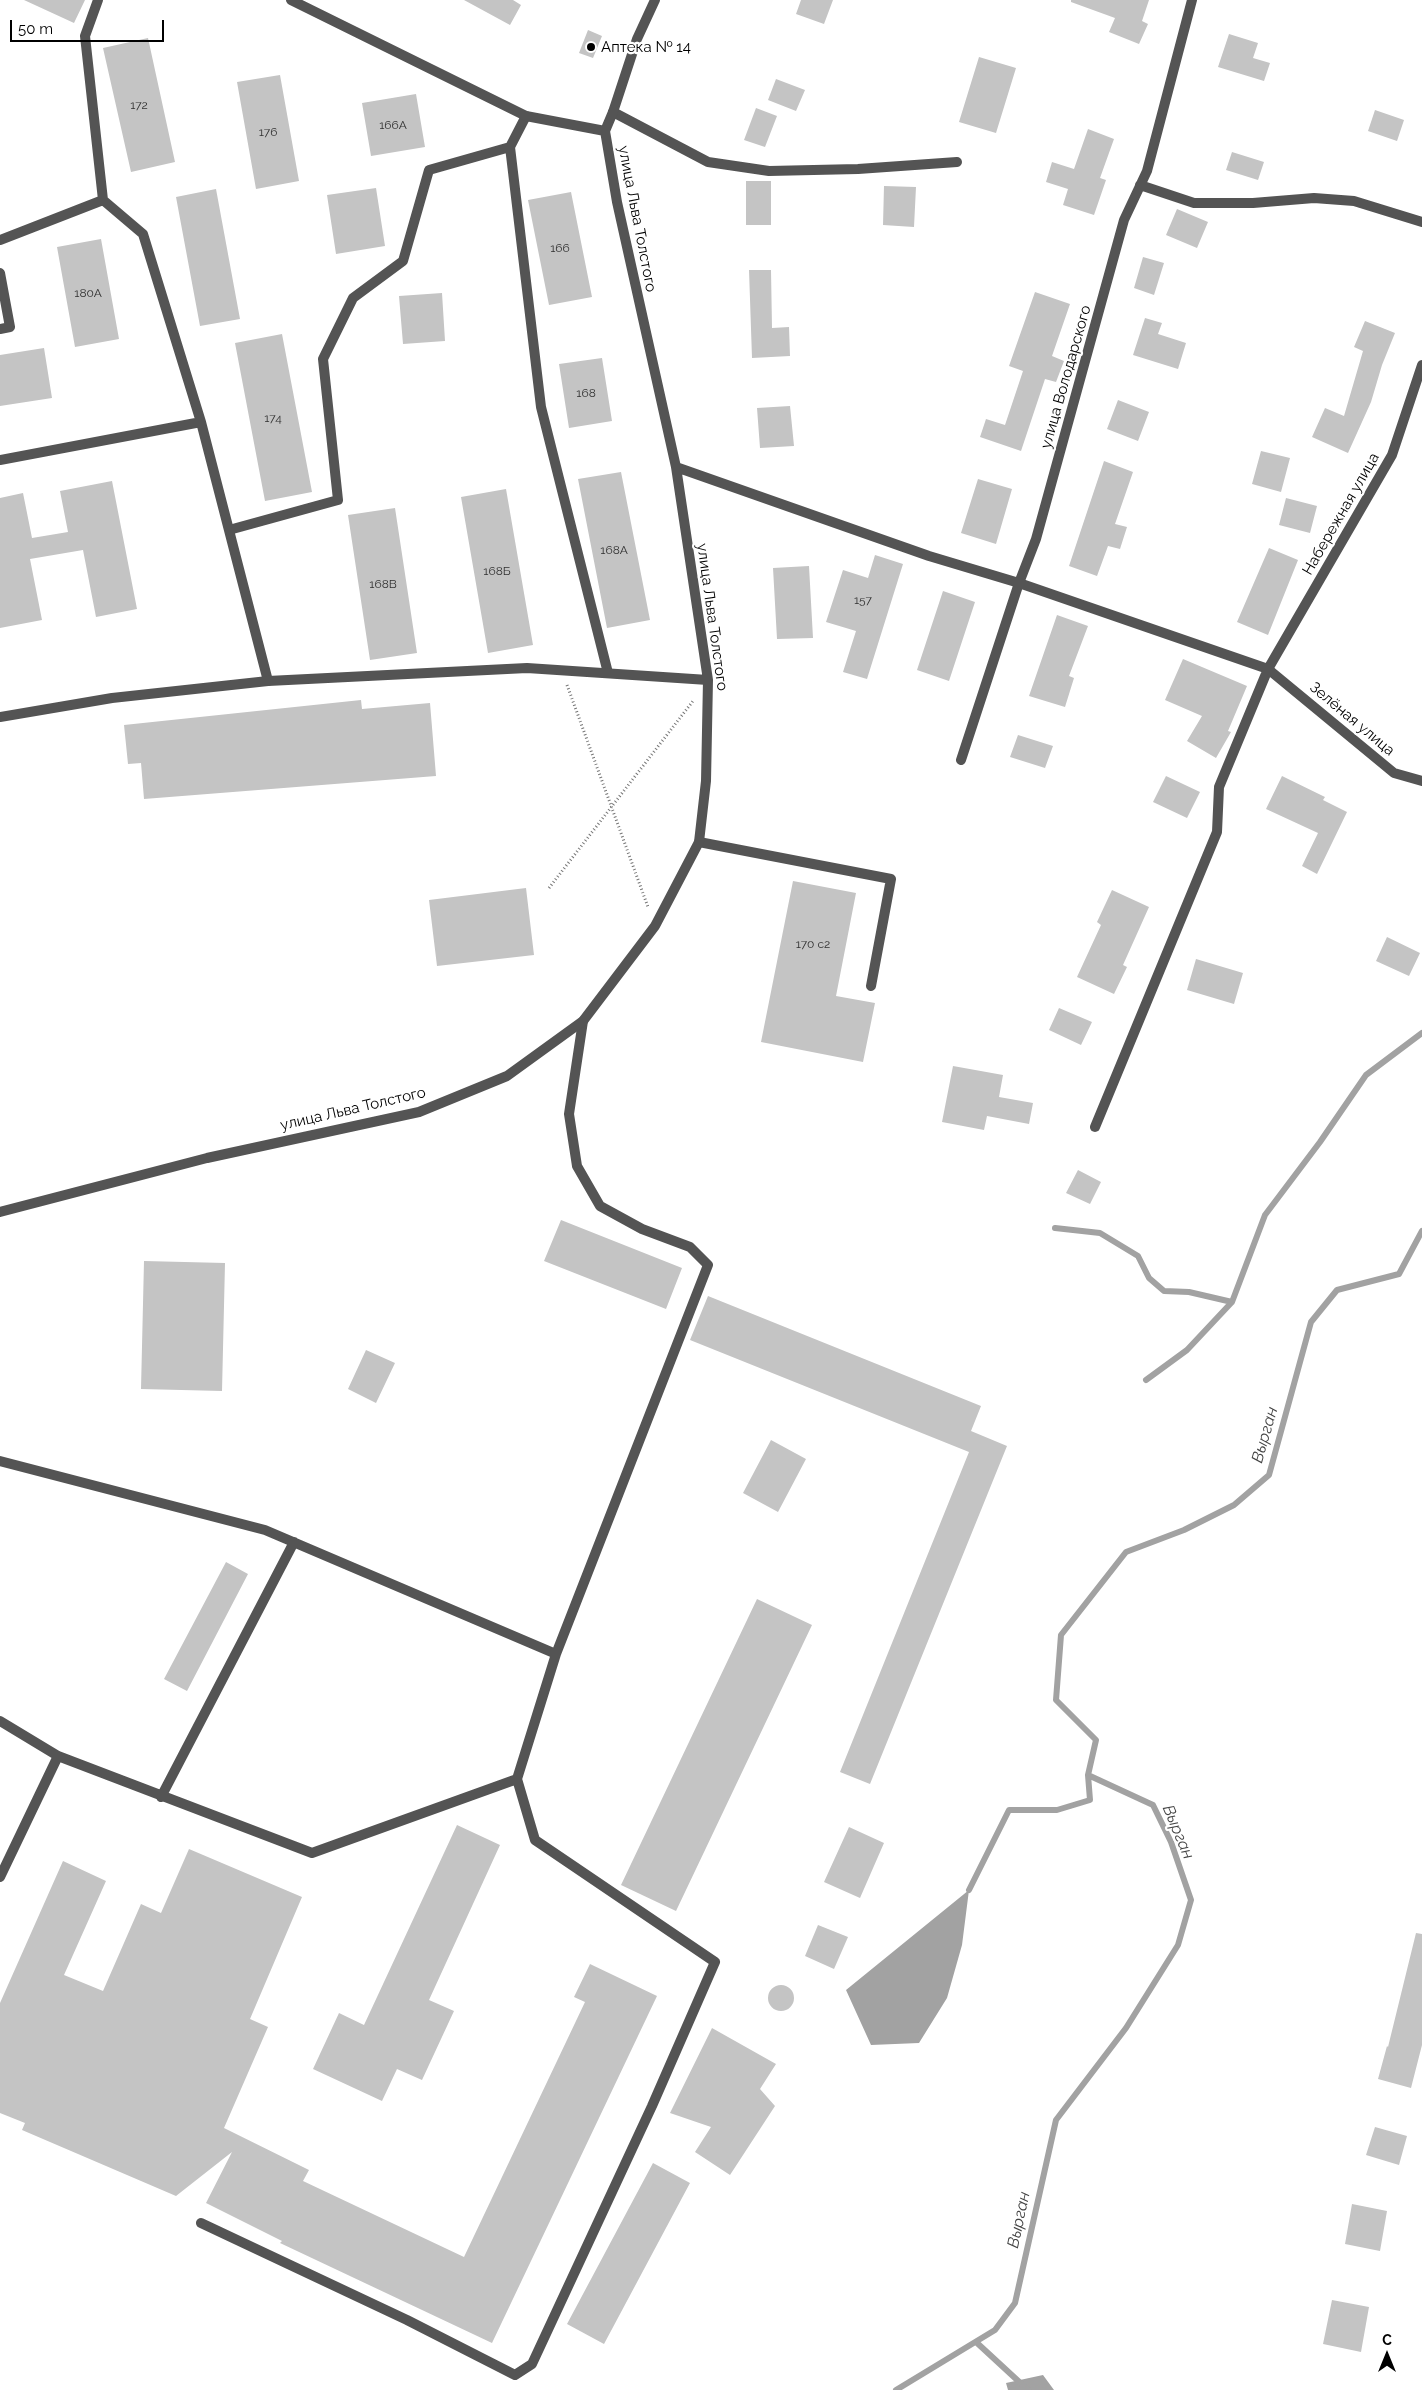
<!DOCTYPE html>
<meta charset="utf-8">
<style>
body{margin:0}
#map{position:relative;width:1422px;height:2390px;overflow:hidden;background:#fff;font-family:Raleway,sans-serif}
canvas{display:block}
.north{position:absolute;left:1362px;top:2330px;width:50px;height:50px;-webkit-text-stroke:4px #fff;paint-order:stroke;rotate:0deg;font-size:14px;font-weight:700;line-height:20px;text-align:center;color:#000}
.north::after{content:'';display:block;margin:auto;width:18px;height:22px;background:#000;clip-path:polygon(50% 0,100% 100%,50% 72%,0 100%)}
.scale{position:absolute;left:10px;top:20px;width:154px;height:22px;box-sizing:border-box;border:2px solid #000;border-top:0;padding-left:6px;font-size:15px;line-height:18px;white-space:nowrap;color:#000;-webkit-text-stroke:4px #fff;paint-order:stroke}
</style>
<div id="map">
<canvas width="1422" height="2390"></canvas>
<div class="north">С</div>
<div class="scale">50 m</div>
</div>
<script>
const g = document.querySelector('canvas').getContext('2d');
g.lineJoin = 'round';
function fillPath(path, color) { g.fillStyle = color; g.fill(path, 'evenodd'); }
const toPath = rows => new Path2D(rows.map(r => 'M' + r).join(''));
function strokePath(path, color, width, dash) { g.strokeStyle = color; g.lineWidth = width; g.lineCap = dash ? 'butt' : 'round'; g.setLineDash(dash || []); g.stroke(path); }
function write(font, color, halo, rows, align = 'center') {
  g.font = font + ' Raleway,sans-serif'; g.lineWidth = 4.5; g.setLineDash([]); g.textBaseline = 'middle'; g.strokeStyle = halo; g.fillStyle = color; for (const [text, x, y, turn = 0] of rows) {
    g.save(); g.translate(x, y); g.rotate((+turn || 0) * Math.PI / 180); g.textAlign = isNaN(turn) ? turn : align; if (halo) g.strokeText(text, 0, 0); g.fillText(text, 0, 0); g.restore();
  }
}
const water = toPath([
 [969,1890,962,1945,947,1998,919,2043,871,2045,846,1990],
 [1043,2375,1054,2390,1008,2390,1006,2383]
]);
const stream = toPath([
 [1055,1228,1100,1233,1138,1256,1149,1278,1164,1291,1189,1292,1232,1302],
 [1146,1380,1187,1350,1232,1302,1265,1215,1320,1142,1366,1075,1422,1033],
 [969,1890,1009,1810,1057,1810,1090,1800,1088,1775],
 [976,2342,1028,2390],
 [896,2390,995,2330,1015,2303,1056,2120,1126,2028,1178,1945,1191,1900,1171,1842,1153,1805,1088,1775,1096,1740,1056,1700,1061,1635,1126,1552,1184,1530,1234,1505,1269,1475,1311,1322,1337,1290,1399,1274,1422,1231]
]);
const building = toPath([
 [24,0,85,0,74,23],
 [464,0,513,0,521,5,510,25],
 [801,0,833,0,824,24,796,14],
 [1071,0,1149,0,1142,21,1148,24,1139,44,1109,32,1115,18,1071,2],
 [588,30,602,36,593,58,579,53],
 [1229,34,1258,43,1253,58,1270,63,1264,81,1218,67],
 [148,38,175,162,131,172,103,48],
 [979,57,1016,68,996,133,959,122],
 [280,75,299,181,256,189,237,82],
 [776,79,805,90,796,111,768,100],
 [416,94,425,147,371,156,362,103],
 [756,108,777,116,765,147,744,140],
 [1375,110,1404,120,1397,141,1368,131],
 [1088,129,1114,139,1100,178,1106,180,1094,215,1063,205,1068,189,1046,182,1052,162,1074,169],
 [1232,152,1264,162,1258,180,1226,170],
 [746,181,771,181,771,225,746,225],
 [884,186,916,187,914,227,883,225],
 [376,188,385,246,336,254,327,195],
 [216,189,240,319,200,326,176,197],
 [571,192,592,297,549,305,528,200],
 [1177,209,1208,222,1197,248,1166,235],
 [101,239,119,339,75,347,57,247],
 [1143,257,1164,263,1154,295,1134,288],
 [749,270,771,270,772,328,789,327,790,356,752,358],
 [1035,292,1070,304,1052,356,1064,361,1056,382,1045,379,1021,451,980,437,986,419,1005,425,1023,371,1009,366],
 [442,293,445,341,403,344,399,296],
 [1145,318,1162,323,1158,334,1186,343,1178,369,1133,355],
 [1365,321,1395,333,1382,365,1371,402,1348,453,1312,437,1325,408,1344,416,1363,351,1354,347],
 [282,334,312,492,265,501,235,343],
 [44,348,52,398,0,406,0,355],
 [602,358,612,421,569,428,559,364],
 [1118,400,1149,412,1138,441,1107,429],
 [790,406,794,446,760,448,757,408],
 [1261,451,1290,458,1281,492,1252,484],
 [1104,461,1133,472,1115,524,1127,527,1120,549,1108,546,1097,576,1069,566],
 [621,472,650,620,607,628,578,479],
 [978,479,1012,489,996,544,961,533],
 [112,481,137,609,96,617,83,550,30,559,42,620,0,628,0,498,23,493,32,538,68,532,60,491],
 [506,489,533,645,488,653,461,497],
 [1286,498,1317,506,1310,533,1279,525],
 [395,508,417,653,370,660,348,515],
 [1269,548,1298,560,1268,635,1237,622],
 [875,555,903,564,867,679,843,672,856,631,826,622,843,570,868,578],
 [809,566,813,638,777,639,773,568],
 [943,591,975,602,949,681,917,670],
 [1057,615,1088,626,1069,676,1074,678,1065,707,1029,696],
 [1183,659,1247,686,1228,731,1231,732,1216,758,1187,741,1202,716,1165,700],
 [361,700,362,709,430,703,436,776,144,799,141,763,128,764,124,725],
 [1018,735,1053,746,1045,768,1010,757],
 [1166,776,1200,792,1187,818,1153,802],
 [1282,776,1325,797,1323,800,1347,812,1317,874,1302,866,1318,833,1266,809],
 [793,881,856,893,836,996,875,1003,863,1062,761,1042],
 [526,888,534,955,437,966,429,900],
 [1112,890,1149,907,1123,965,1127,967,1114,994,1077,977,1101,925,1097,922],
 [1387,937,1420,953,1409,976,1376,961],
 [1196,959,1243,973,1234,1004,1187,990],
 [1059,1008,1092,1022,1081,1045,1049,1030],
 [953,1066,1003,1075,999,1097,1033,1103,1029,1124,987,1116,984,1130,942,1122],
 [1078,1170,1101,1182,1090,1204,1066,1193],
 [561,1220,682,1268,666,1309,544,1261],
 [144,1261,225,1263,222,1391,141,1389],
 [708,1296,981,1406,971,1431,1007,1446,870,1784,840,1772,969,1452,690,1340],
 [366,1350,395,1363,376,1403,348,1389],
 [771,1440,806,1459,778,1512,743,1493],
 [226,1562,248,1574,187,1691,164,1679],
 [757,1599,812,1625,676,1911,621,1885],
 [457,1825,500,1845,429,2000,454,2011,422,2080,397,2069,382,2101,313,2069,339,2013,364,2025],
 [849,1827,884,1843,860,1898,824,1882],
 [189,1849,302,1897,250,2019,268,2027,224,2128,309,2170,303,2181,464,2257,585,2002,574,1997,590,1964,657,1996,492,2343,280,2243,282,2241,206,2203,232,2152,176,2196,22,2130,25,2123,0,2113,0,2003,63,1861,106,1881,64,1975,103,1991,141,1904,161,1913],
 [818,1925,848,1937,834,1969,805,1956],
 [1416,1933,1422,1934,1422,2045,1411,2088,1378,2079,1387,2046,1388,2047],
 '768 1998a13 13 0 1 1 26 0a13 13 0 1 1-26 0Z',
 [712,2028,776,2064,760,2089,775,2106,730,2175,695,2152,711,2127,670,2113],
 [1375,2127,1407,2136,1399,2165,1366,2155],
 [653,2163,690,2183,604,2344,567,2324],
 [1352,2204,1387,2211,1380,2251,1345,2244],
 [1332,2300,1369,2307,1361,2352,1323,2344]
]);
const path = toPath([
 [567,685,648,907],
 [549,888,693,701]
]);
const lane = toPath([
 [613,112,708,162,769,171,858,169,957,162],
 [526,116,510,147,541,407,608,673],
 [1140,185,1194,203,1253,203,1314,198,1354,201,1422,222],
 [103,200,143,234,201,422],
 [0,240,103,200,85,36,98,0],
 [0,273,10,327,0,329],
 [0,460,201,422,268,681],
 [229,530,338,500,323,359,353,298,403,261,429,170,510,147],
 [1268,669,1392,455,1422,365],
 [961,760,1019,583,1036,539,1124,220,1147,171,1192,0],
 [699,842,891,879,871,986],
 [0,1461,265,1530,556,1654],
 [0,1721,58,1756,312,1853,517,1779,556,1654,708,1265,690,1247,642,1229,600,1206,577,1166,569,1114,583,1021],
 [161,1797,294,1542],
 [0,1877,58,1756],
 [201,2223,407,2320,515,2375,532,2364,652,2106,715,1962,535,1840,517,1779]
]);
const street = toPath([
 [291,0,526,116,605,131],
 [676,467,929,556,1019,583,1268,669,1394,773,1422,781],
 [0,717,112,698,268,681,527,668,708,680],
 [1095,1127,1217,832,1219,787,1268,669],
 [0,1212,207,1158,419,1112,507,1076,583,1021,655,926,699,842,706,781,708,680,676,467,617,202,605,131,613,112,637,39,655,0]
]);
const markers = [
 [591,47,5,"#000"]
];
const numberNames = [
 ["172",139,105],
 ["166А",393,125],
 ["176",268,132],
 ["166",560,248],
 ["180А",88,293],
 ["168",586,393],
 ["174",273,418],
 ["168А",614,550],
 ["168Б",497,571],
 ["168В",383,584],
 ["157",863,600],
 ["170 с2",813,944]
];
const poiNames = [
 ["Аптека № 14",601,47]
];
const streetNames = [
 ["улица Льва Толстого",637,219,79],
 ["улица Володарского",1066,377,-74],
 ["Набережная улица",1341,514,-60],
 ["улица Льва Толстого",712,617,82],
 ["Зелёная улица",1352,719,40],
 ["улица Льва Толстого",353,1109,-13]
];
const waterNames = [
 ["Вырган",1265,1435,-74],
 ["Вырган",1178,1832,67],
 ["Вырган",1019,2220,-78]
];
fillPath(water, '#a2a2a2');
strokePath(stream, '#a2a2a2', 6);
fillPath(building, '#c4c4c4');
strokePath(path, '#767676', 3, [1, 2.5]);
strokePath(lane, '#545454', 10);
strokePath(street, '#545454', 10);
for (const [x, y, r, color] of markers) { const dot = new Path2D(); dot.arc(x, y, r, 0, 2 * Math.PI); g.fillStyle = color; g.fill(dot); strokePath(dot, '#fff', 2); }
write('12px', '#313131', null, numberNames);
write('15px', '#000', '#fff', poiNames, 'left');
write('15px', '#000', '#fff', streetNames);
write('italic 16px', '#434343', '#fff', waterNames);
</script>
